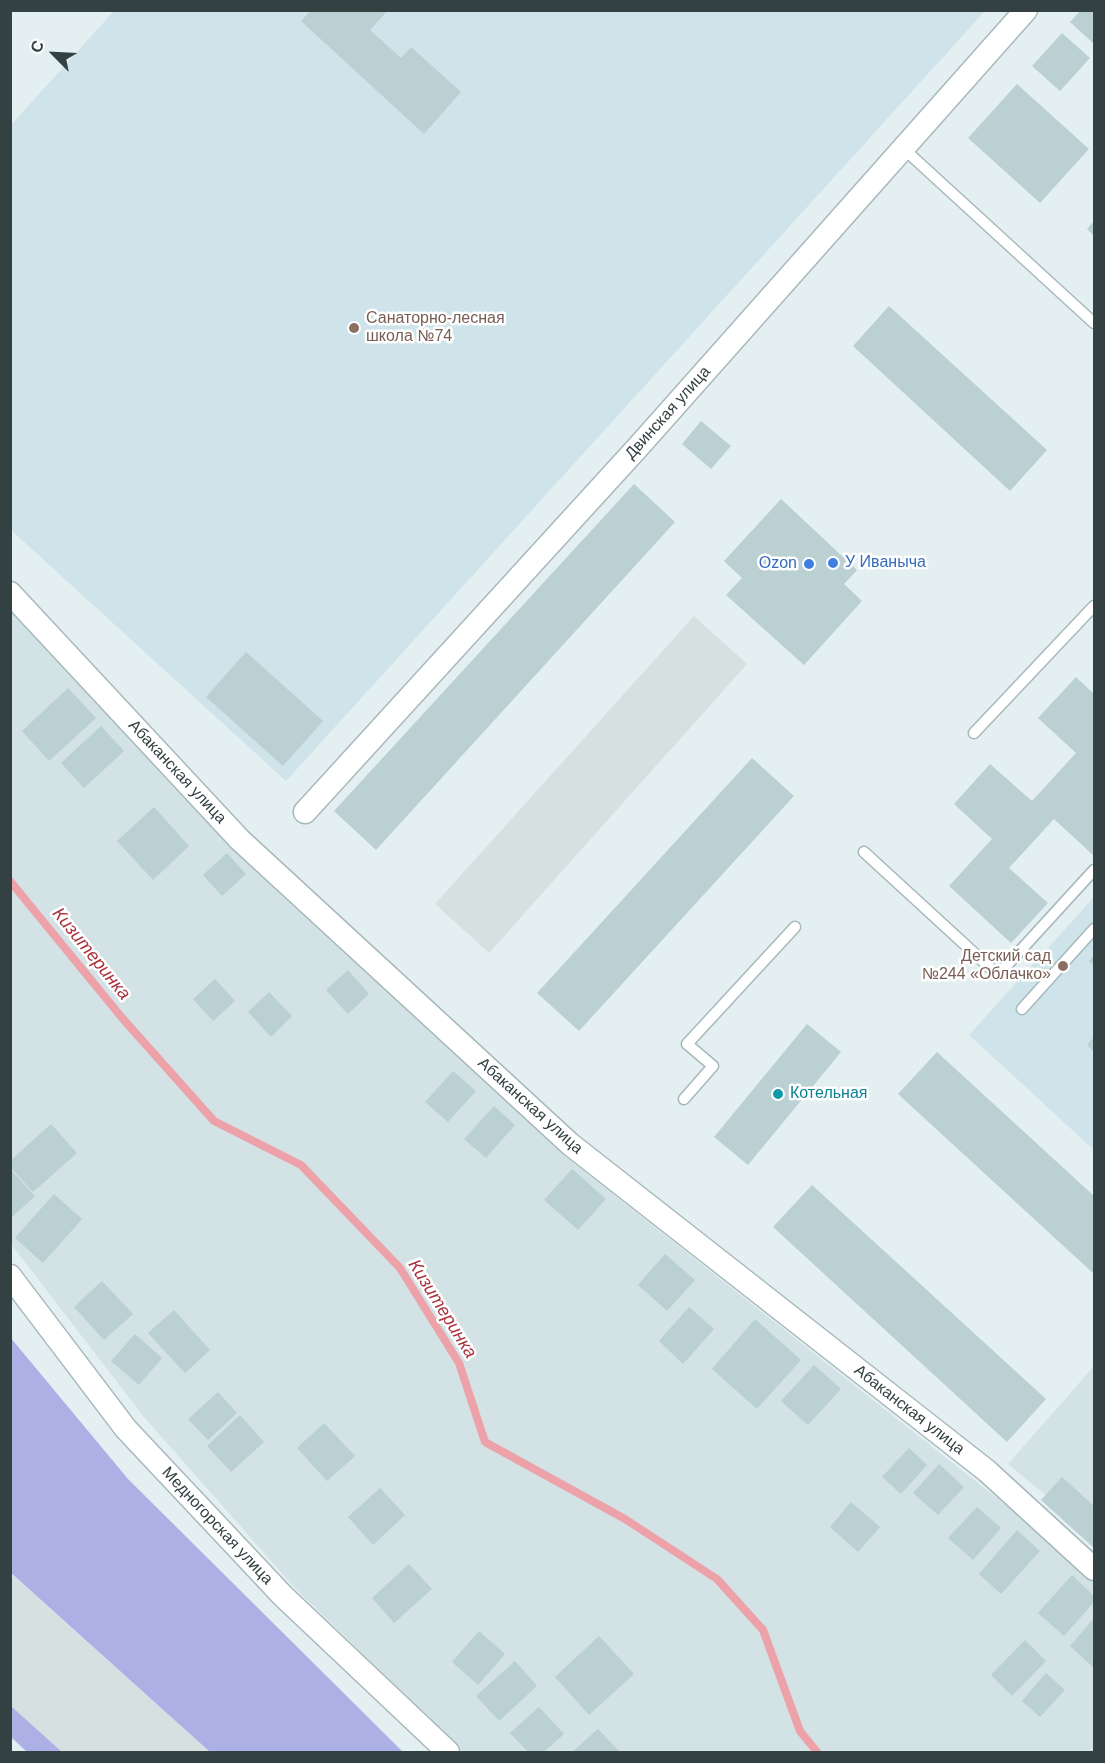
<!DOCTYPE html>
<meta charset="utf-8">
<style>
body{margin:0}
#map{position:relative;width:1105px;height:1763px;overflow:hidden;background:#e4eff1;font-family:Helvetica,sans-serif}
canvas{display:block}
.frame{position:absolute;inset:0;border:12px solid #344143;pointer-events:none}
.north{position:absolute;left:24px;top:24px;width:60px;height:60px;-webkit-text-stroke:4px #fff;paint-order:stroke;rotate:294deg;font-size:16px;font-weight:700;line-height:24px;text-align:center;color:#344143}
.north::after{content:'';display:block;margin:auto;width:21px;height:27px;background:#344143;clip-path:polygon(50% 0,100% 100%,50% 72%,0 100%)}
</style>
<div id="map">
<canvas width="1105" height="1763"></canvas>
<div class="frame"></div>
<div class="north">С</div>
</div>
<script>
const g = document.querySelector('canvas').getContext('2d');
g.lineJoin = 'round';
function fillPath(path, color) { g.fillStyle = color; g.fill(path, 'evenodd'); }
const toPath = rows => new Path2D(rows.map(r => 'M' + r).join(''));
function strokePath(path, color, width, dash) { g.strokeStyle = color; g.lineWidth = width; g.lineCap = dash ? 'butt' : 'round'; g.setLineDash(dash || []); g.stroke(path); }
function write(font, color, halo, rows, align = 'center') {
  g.font = font + ' Helvetica,sans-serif'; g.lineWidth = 5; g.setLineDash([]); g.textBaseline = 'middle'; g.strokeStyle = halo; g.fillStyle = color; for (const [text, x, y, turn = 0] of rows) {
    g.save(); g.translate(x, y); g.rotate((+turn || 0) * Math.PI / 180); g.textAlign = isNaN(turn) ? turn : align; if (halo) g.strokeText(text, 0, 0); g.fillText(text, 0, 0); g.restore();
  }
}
const residential = toPath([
 [10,606,84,685,246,863,561,1153,1094,1575,1094,1752,1043,1751,1041,1752,463,1752,295,1588,144,1417,11,1244],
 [1094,1366,1094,1535,1008,1464]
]);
const industrial = toPath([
 [694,616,747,664,489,953,435,904],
 [10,1573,210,1752,62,1752,11,1706]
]);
const education = toPath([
 [114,11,985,11,286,781,11,530,11,125],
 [1094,897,1094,1150,969,1035]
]);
const green = toPath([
 [10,1337,128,1479,403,1752,210,1752,11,1573],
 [10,1706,11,1706,62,1752,27,1752,11,1737]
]);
const stream = toPath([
 [10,881,123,1019,214,1121,301,1165,400,1268,459,1363,485,1442,625,1519,717,1579,763,1630,800,1731,817,1752]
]);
const building = toPath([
 [311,10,388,10,370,30,401,58,411,47,461,92,424,134,301,21],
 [1081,10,1094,10,1094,44,1070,22],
 [1062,33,1090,58,1060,91,1032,66],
 [1017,84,1089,149,1040,203,968,138],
 [1094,221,1094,236,1087,229],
 [889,306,1047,450,1010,491,853,346],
 [701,421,731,446,711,469,682,444],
 [634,484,675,522,376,850,334,811],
 [781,499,857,570,844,584,862,601,804,665,726,595,742,578,724,561],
 [246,652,323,721,283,766,206,697],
 [1076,677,1094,694,1094,856,1054,819,1009,868,1048,903,1011,943,949,886,992,839,954,804,990,764,1032,801,1076,753,1038,718],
 [68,688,96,718,49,761,22,731],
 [101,726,124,751,84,788,61,763],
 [752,758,794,796,579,1031,537,993],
 [154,807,189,846,153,880,117,841],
 [227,853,246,874,222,896,203,875],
 [1094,955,1094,966,1089,961],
 [348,970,369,994,348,1014,326,990],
 [215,979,235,1001,213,1021,193,999],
 [269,992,292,1016,271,1037,248,1012],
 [807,1024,841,1052,748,1165,714,1137],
 [1094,1037,1094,1052,1087,1045],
 [937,1052,1094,1196,1094,1274,898,1094],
 [453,1071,476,1091,448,1122,425,1102],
 [494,1106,515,1125,486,1158,464,1139],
 [51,1124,77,1153,33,1192,10,1167,10,1161],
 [10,1169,35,1196,10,1219],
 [572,1169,606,1199,578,1230,544,1200],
 [812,1185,1046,1399,1007,1442,773,1227],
 [54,1194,82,1219,43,1263,15,1238],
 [665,1254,695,1280,667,1311,638,1285],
 [102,1281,133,1314,104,1340,74,1307],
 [689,1307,714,1329,683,1364,659,1341],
 [174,1310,210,1350,185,1373,148,1333],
 [755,1319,801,1360,757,1409,712,1369],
 [135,1334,162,1358,139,1385,111,1361],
 [814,1365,841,1389,808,1425,781,1401],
 [218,1392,237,1413,208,1440,188,1419],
 [240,1415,264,1442,231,1472,207,1446],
 [324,1423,355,1456,327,1481,297,1448],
 [909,1448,927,1465,901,1494,882,1477],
 [939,1464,964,1487,938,1515,913,1493],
 [1062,1477,1094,1506,1094,1548,1041,1500],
 [380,1488,405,1515,373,1545,348,1517],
 [851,1502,880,1527,858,1552,830,1527],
 [977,1507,1001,1528,973,1560,948,1538],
 [1017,1530,1040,1551,1001,1594,979,1574],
 [409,1564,432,1589,394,1623,372,1598],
 [1072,1575,1094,1596,1094,1602,1064,1636,1038,1613],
 [1094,1618,1094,1668,1070,1646],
 [479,1631,505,1654,478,1685,452,1662],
 [599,1636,634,1674,589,1715,555,1677],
 [1025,1640,1046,1661,1012,1696,991,1675],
 [515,1661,537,1686,499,1721,476,1696],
 [1046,1673,1065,1690,1040,1717,1022,1701],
 [539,1707,564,1734,544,1752,528,1752,510,1733],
 [598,1729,620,1752,572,1752]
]);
const service = toPath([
 [904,149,1094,323],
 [974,733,1094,606],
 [864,852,998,975,1094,870],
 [1022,1009,1094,929],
 [684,1099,713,1066,687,1044,795,927]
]);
const minor = toPath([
 [10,593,240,840,570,1144,987,1471,1094,1569],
 [305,812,639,446,1026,10],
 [10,1276,126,1429,283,1596,448,1752]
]);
const markers = [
 [354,328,6,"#8d6e63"],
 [833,563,6,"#3f7fe0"],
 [809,564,6,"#3f7fe0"],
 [1063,966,6,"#8d6e63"],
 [778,1094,6,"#0f9aa8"]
];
const educationNames = [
 ["Санаторно-лесная",366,319],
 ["школа №74",366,337],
 ["Детский сад",1051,957,"right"],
 ["№244 «Облачко»",1051,975,"right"]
];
const streetNames = [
 ["Двинская улица",668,413,-48],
 ["Абаканская улица",177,772,47],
 ["Абаканская улица",530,1106,42],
 ["Абаканская улица",909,1410,38],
 ["Медногорская улица",217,1526,47]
];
const shopNames = [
 ["У Иваныча",845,563],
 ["Ozon",797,564,"right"]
];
const cultureNames = [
 ["Котельная",790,1094]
];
const waterNames = [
 ["Кизитеринка",91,954,51],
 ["Кизитеринка",442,1309,58]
];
fillPath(residential, '#d2e2e5');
fillPath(industrial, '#d6e0e0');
fillPath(education, '#cee4ea');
fillPath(green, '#adb0e5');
strokePath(stream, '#eda1a8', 8);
fillPath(building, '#bad0d2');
strokePath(service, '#a7b9bc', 13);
strokePath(minor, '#a7b9bc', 25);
strokePath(service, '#fff', 10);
strokePath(minor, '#fff', 22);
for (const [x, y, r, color] of markers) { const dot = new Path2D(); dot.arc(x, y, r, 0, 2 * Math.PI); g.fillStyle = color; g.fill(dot); strokePath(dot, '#fff', 2); }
write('16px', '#785e54', '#fff', educationNames, 'left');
write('16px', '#344143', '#fff', streetNames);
write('16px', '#366cbe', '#fff', shopNames, 'left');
write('16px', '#0d838f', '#fff', cultureNames, 'left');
write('italic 18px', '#aa323c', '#fff', waterNames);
</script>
